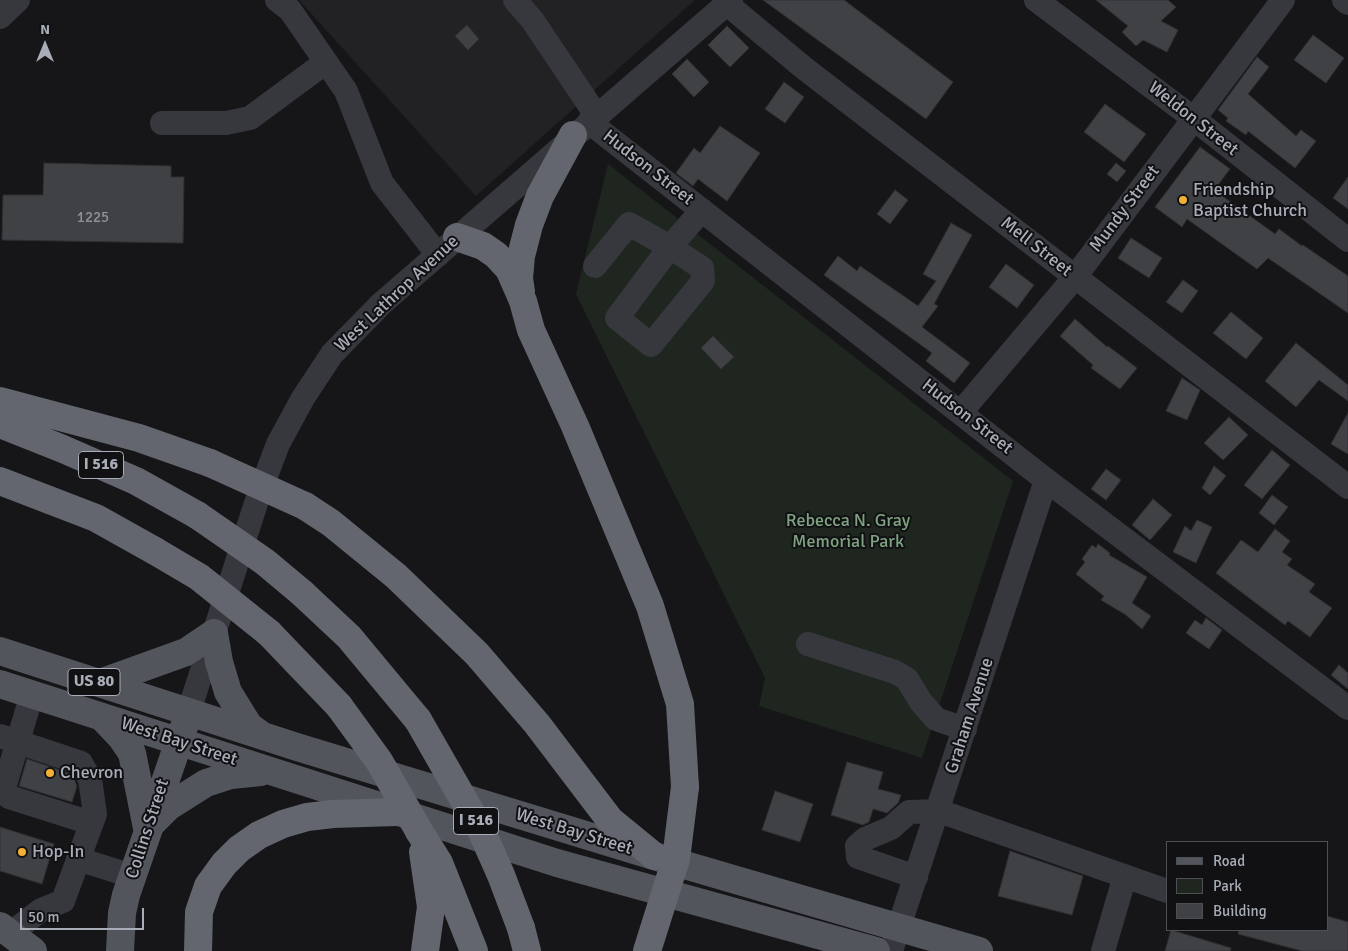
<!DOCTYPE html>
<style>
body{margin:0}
#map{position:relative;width:1348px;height:951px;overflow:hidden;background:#161618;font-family:Signika,sans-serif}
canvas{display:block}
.legend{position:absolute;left:1166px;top:841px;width:162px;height:90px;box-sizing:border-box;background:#111113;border:1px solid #4d4f55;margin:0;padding:6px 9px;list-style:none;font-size:15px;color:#a8adb8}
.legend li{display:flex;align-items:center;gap:10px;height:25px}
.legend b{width:25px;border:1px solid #4d4f55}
.north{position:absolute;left:20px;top:20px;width:50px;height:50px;-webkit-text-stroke:4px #111113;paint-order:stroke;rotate:0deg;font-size:14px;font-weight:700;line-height:20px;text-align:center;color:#a8adb8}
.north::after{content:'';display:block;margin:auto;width:18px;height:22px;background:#a8adb8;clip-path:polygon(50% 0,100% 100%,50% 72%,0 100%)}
.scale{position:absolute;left:20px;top:908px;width:124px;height:22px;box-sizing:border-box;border:2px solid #a8adb8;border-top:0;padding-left:6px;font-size:15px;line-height:18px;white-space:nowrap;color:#a8adb8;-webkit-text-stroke:4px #111113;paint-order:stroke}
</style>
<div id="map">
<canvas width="1348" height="951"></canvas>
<ul class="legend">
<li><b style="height:6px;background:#53555c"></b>Road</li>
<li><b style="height:14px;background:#1e261f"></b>Park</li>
<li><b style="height:14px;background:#404145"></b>Building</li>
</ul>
<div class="north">N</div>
<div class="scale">50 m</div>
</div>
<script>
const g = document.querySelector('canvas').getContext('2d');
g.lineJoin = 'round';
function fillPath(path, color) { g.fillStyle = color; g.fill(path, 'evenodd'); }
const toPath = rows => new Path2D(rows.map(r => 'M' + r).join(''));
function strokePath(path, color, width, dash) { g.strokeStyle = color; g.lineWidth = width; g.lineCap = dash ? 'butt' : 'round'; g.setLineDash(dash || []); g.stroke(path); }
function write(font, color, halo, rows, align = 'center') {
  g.font = font + ' Signika,sans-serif'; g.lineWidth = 4; g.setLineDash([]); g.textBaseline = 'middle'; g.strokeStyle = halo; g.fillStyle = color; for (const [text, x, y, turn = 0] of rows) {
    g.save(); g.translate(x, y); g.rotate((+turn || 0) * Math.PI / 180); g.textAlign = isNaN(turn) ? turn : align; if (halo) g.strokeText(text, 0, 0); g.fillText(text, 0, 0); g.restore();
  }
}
const built = toPath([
 [299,0,695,0,476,196]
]);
const green = toPath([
 [608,164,1013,481,922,758,759,706,765,678,576,294]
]);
const building = toPath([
 [763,0,844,0,953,82,926,119,763,0],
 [1096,0,1168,0,1176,7,1161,21,1178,30,1167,52,1143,40,1136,46,1122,32,1128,26,1096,0],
 [467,25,479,39,468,50,455,36,467,25],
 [727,26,749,48,730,67,708,45,727,26],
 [1313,35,1344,58,1326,83,1294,60,1313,35],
 [1257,57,1269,67,1248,94,1296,136,1301,130,1316,141,1295,168,1248,131,1246,135,1226,121,1228,118,1218,110,1257,57],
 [687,59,709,82,694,97,672,74,687,59],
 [784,82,804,97,785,123,765,109,784,82],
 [1105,104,1146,134,1124,162,1084,132,1105,104],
 [720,126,760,153,727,201,698,179,693,186,676,173,694,148,700,153,720,126],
 [1200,147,1230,169,1214,190,1275,234,1279,229,1302,246,1303,245,1348,276,1348,313,1268,258,1257,269,1187,219,1182,227,1155,207,1200,147],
 [44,163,171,166,171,177,184,177,183,243,2,240,3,195,43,195,44,163],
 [1116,163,1126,171,1117,182,1107,174,1116,163],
 [1348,177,1348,209,1333,198,1348,177],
 [895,190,908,200,890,224,877,214,895,190],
 [951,223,972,235,934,304,938,306,922,327,970,363,954,383,926,361,932,353,824,275,838,256,857,271,860,266,918,306,936,281,923,274,951,223],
 [1131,238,1162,258,1149,278,1118,258,1131,238],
 [1006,264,1034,285,1017,308,989,287,1006,264],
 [1183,280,1198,291,1182,313,1166,302,1183,280],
 [1231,312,1263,338,1246,359,1213,333,1231,312],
 [1075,319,1107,347,1108,346,1137,368,1120,389,1091,368,1093,365,1060,336,1075,319],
 [713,336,734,357,721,369,701,348,713,336],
 [1296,343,1348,385,1348,401,1319,380,1296,407,1265,381,1296,343],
 [1182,378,1200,390,1187,420,1166,411,1182,378],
 [1348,413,1348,454,1331,444,1348,413],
 [1229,417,1248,435,1223,460,1204,443,1229,417],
 [1272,450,1290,465,1262,499,1244,485,1272,450],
 [1214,466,1226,476,1210,495,1202,488,1214,466],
 [1106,469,1121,480,1106,500,1091,489,1106,469],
 [1272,495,1288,507,1274,525,1259,513,1272,495],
 [1153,499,1172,515,1150,540,1132,525,1153,499],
 [1197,520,1212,527,1196,563,1173,552,1185,526,1191,531,1197,520],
 [1275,529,1290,541,1282,552,1292,559,1287,565,1315,584,1309,592,1332,608,1310,637,1288,621,1285,625,1216,573,1241,540,1258,552,1275,529],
 [1098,544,1110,553,1109,555,1147,577,1132,603,1151,616,1142,629,1126,615,1101,600,1104,596,1076,574,1085,562,1082,559,1092,545,1096,548,1098,544],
 [1206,618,1222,630,1209,649,1186,633,1195,620,1202,625,1206,618],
 [1339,665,1348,673,1348,689,1331,675,1339,665],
 [27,759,72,774,77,786,72,802,19,786,27,759],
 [847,762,883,772,878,789,901,795,898,803,887,813,873,809,869,822,863,825,831,815,847,762],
 [775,791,813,804,800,842,762,830,775,791],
 [0,827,54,844,42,884,0,871,0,827],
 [1010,851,1083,876,1072,915,998,896,1010,851],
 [1327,916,1348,922,1348,951,1302,951,1238,934,1239,930,1327,930,1327,916],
 [1171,930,1231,948,1230,951,1165,951,1171,930]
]);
const minor = toPath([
 [277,0,290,10,346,91,382,183,438,255],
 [515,0,533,21,596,115],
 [1036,0,1193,118,1348,240],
 [1344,0,1348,3],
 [727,4,804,68,1348,487],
 [0,17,18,0],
 [589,122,1046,480,1348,708],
 [162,123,226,123,250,118,326,62],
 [595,266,629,224,670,247,702,268,703,281,651,345,617,318,670,247,702,210],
 [961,412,1075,277,1283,0],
 [808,644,895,672,907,679,921,702,936,719,965,729],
 [32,694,4,788,9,797,91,823],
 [189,711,258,497,278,444,303,398,332,354,381,304,731,0],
 [0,736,81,763,90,779,95,814,63,901,41,910,10,934],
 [78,859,132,876],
 [916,877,858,857,857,846,865,839,891,828,909,812,939,811,1167,891],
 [891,951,1046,480],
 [1103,951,1125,876]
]);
const major = toPath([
 [0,651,297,747,654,856,979,951],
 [100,683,186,652,214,633,219,662,228,692,249,726,260,734],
 [0,684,557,863,876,951],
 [102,717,121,737,132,753,147,828],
 [150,825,168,807,206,783,231,775,261,772],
 [0,926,33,951],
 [120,951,122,913,126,895,185,724]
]);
const highway = toPath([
 [457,237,483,246,496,255,509,269,523,301,531,330,575,426,650,606,680,704,685,787],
 [521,292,519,278,521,256,529,225,540,196,573,135],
 [0,401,139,438,210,463],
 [0,424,63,449,136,481,197,515],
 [0,481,96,518,155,551],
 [305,506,331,523,396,576,477,654,537,724,610,820,654,856],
 [302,593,349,637,418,720],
 [269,633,339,706],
 [419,831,439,863,474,951],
 [423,852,431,907,425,951],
 [521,928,527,951],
 [198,951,199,912,208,886,224,864,239,849,259,835,283,824,307,817,333,814,396,812]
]);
const highwayBridge = toPath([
 [210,463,305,506],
 [197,515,265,562,302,593],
 [155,551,199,577,269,633],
 [339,706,379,761,419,831],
 [418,720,481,830,501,875,521,928],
 [647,951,676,859,685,787]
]);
const markers = [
 [1183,200,5,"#f2b134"],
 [50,773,5,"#f2b134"],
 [22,852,5,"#f2b134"]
];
const numberNames = [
 ["1225",93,218]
];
const shields = [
 [101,465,45],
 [94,682,52],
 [476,821,45]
];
const shieldNames = [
 ["I 516",101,465],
 ["US 80",94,682],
 ["I 516",476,821]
];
const streetNames = [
 ["Weldon Street",1193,119,38],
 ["Hudson Street",648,168,38],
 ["Mundy Street",1125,209,-53],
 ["Mell Street",1036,247,38],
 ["West Lathrop Avenue",397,294,-43],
 ["Hudson Street",967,417,38],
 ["Graham Avenue",970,716,-72],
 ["West Bay Street",179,742,18],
 ["Collins Street",148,829,-72],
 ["West Bay Street",574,832,17]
];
const poiNames = [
 ["Friendship",1193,190],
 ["Baptist Church",1193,211],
 ["Chevron",60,773],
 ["Hop-In",32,852]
];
const parkNames = [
 ["Rebecca N. Gray",848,521],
 ["Memorial Park",848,542]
];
fillPath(built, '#222225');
fillPath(green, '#1e261f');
fillPath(building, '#404145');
strokePath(building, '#303034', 1);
strokePath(minor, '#37383d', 24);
strokePath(major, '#53555c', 28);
strokePath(highway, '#63666e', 28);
strokePath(highwayBridge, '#63666e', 28);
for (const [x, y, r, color] of markers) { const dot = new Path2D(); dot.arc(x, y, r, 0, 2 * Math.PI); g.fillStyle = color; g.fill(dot); strokePath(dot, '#111113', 2); }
write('15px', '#8e929b', null, numberNames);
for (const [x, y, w] of shields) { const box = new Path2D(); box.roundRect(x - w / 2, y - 13.5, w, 27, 4); g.fillStyle = '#111113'; g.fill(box); strokePath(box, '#a8adb8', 1); }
write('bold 16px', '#a8adb8', null, shieldNames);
write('18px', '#a8adb8', '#111113', streetNames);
write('18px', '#a8adb8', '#111113', poiNames, 'left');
write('18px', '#7fa381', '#111113', parkNames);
</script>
